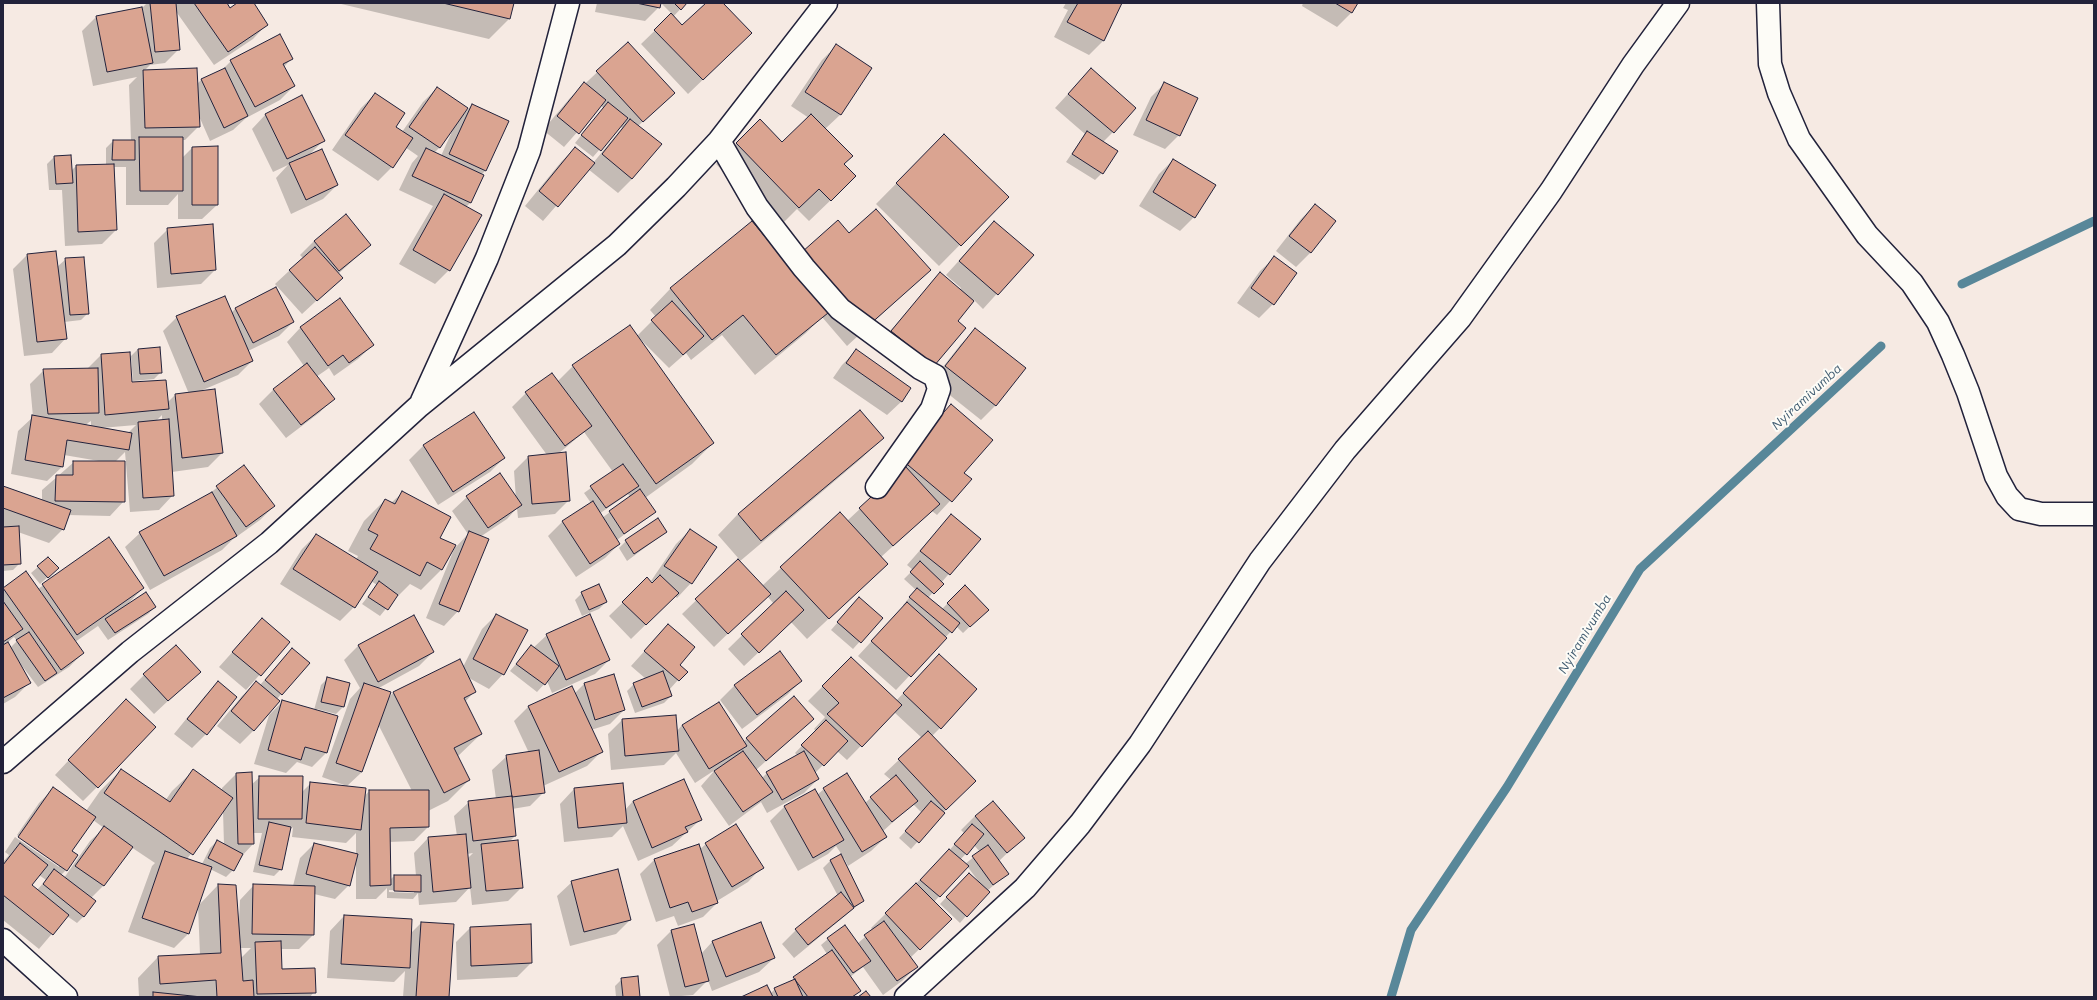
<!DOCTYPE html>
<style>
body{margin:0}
#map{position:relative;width:2097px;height:1000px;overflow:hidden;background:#f6eae3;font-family:Mali,sans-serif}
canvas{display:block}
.frame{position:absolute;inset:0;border:4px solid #22223b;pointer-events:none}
</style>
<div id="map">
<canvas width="2097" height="1000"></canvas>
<div class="frame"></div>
</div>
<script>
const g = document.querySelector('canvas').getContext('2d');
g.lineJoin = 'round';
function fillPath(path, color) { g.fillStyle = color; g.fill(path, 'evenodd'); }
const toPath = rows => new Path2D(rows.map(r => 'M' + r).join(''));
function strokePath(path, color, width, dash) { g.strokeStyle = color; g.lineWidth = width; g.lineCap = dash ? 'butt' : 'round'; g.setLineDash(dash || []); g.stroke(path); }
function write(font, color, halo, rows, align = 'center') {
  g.font = font + ' Mali,sans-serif'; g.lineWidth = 4; g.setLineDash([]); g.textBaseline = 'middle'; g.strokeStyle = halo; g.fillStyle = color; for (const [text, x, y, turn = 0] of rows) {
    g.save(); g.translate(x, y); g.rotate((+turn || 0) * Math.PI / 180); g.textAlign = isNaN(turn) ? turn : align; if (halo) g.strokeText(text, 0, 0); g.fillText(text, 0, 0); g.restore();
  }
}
const shadow = toPath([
 [147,3,175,3,175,5,177,3,226,3,230,9,239,3,252,3,267,24,253,39,214,65,175,10,179,49,165,63,150,65,144,71,197,84,202,79,222,70,231,61,292,58,284,67,294,86,280,100,246,118,233,130,210,141,199,116,199,126,185,140,182,140,182,158,192,148,217,205,202,219,178,219,178,194,168,205,126,205,126,167,113,167,116,230,102,244,65,246,62,190,49,190,47,164,54,157,71,171,76,166,106,165,106,148,113,141,131,141,129,85,137,77,93,86,82,31,96,17,142,8],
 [337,3,513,3,509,19,489,39],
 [597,3,660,3,659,7,645,21,595,12],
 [686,3,673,17,682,26,707,3,722,3,737,47,688,94,641,44,672,14,661,3],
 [1066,3,1121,3,1103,41,1089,55,1054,37,1068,10,1063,8],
 [1303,3,1357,3,1351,13,1337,27,1302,6],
 [628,43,659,107,638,126,632,179,618,193,588,169,543,221,525,206,561,162,575,148,593,163,622,128,620,126,593,157,575,143,603,108,601,105,564,147,543,130,570,98],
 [836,46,871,68,840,115,825,129,843,164,834,197,809,221,797,209,778,228,716,164,760,121,782,144,809,118,791,106,822,60],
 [1091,69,1113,132,1103,142,1102,173,1095,180,1066,162,1085,134,1055,108],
 [1165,83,1179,135,1165,149,1133,135,1151,97],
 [437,88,464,114,472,105,508,121,485,171,481,175,483,176,470,203,466,207,449,270,435,284,399,264,433,206,399,190,412,163,418,156,405,147,392,167,378,181,332,150,361,108,375,94,394,127,402,132,423,102],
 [454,127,441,156,434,153,440,147],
 [266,114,323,141,309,155,337,185,323,199,291,214,276,178,288,165,273,172,252,129],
 [944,135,1007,197,939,266,876,204],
 [1173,160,1194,217,1180,231,1139,206,1159,174],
 [1315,205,1335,221,1310,253,1296,267,1276,251,1301,219],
 [752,222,788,267,849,234,930,270,847,346,822,317,806,333,755,375,722,335,691,360,686,353,669,368,637,336,713,443,692,464,645,498,654,512,617,540,619,544,605,558,576,577,548,536,562,522,591,503,584,493,613,472,584,432,558,454,569,500,555,514,518,518,517,508,507,519,480,537,458,611,444,626,426,618,455,547,454,546,442,569,421,590,410,584,398,596,397,595,380,616,362,604,377,585,371,581,354,607,340,621,280,584,302,549,316,535,356,560,358,556,348,551,364,521,385,500,391,503,402,493,439,538,456,547,468,534,452,511,467,497,499,474,516,499,514,471,528,457,547,455,512,407,526,393,557,382,573,366,630,326,637,336,656,317,650,310,670,289],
 [628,494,630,497,602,518,599,514],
 [994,222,1032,255,983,309,974,300,956,321,919,380,878,345,940,274,959,290,961,288,946,275],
 [212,226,215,270,201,284,157,288,154,243,168,229],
 [314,241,370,245,338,274,341,278,302,314,275,284,303,258,300,255],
 [27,255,57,267,66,259,88,313,81,320,64,322,66,338,52,353,24,356,13,269],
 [1275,257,1296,273,1273,304,1259,318,1237,303,1260,271],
 [236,308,293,322,279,336,248,351,252,361,238,375,198,392,222,453,208,467,172,472,173,495,159,510,130,512,125,452,115,462,124,501,110,516,68,515,63,529,49,543,18,532,20,563,13,570,3,571,3,528,5,528,3,527,3,487,42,501,42,490,74,462,99,461,64,455,62,467,47,481,11,474,18,431,33,417,30,384,44,370,87,369,101,355,129,353,131,383,167,403,175,395,189,394,163,331,177,317,231,313],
 [162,415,162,421,156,421],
 [91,421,91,427,85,426,88,423],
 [136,425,128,433,101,428],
 [301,327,373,345,358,359,334,376,329,368,316,377,333,399,319,413,286,438,259,404,273,390,304,366,287,342],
 [976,330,1024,369,995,406,981,420,932,381,961,344],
 [138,349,161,372,154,379,133,381,131,356],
 [856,351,902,401,887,415,833,378,842,365],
 [474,413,504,458,490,472,438,505,409,460,423,446],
 [937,420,963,473,970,479,937,515,932,511,881,557,887,564,807,639,791,622,744,666,728,649,774,604,767,596,714,647,682,614,739,559,718,535,738,514,882,438,862,458,739,562,762,586,781,568,847,521,893,478],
 [244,466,274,506,260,520,232,540,222,550,150,590,125,547,140,533,209,494],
 [951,515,979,539,928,598,942,609,965,586,987,610,963,633,956,626,896,690,858,656,904,606,903,605,916,590,904,579,913,570,907,565],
 [657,520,666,532,627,561,619,548,626,541],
 [690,530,691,583,677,598,675,596,631,639,609,616,647,579,652,584,654,582,651,581,676,544],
 [108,539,143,588,125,607,155,607,148,614,108,640,98,626,75,642,83,653,69,667,38,687,16,658,29,683,15,697,3,704,3,588,26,572,38,589],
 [14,637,17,641,10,648,7,643],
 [38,567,50,575,40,584,31,573],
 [582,593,606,602,599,609,582,616,575,600],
 [853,605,881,618,853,649,831,630],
 [496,615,503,674,489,689,469,678,475,691,465,702,481,734,457,757,469,780,448,801,428,811,428,827,414,841,389,842,390,880,394,876,416,876,414,853,428,838,457,836,454,816,469,802,496,799,492,770,507,756,529,753,514,721,528,707,571,687,574,694,584,684,613,675,624,710,610,724,591,730,602,751,587,766,543,786,544,792,530,806,512,809,515,836,509,842,522,887,508,901,472,905,470,887,456,902,419,905,418,893,413,899,387,898,387,888,376,899,356,899,356,862,349,885,335,899,314,894,313,935,299,949,280,949,281,970,314,992,310,997,139,997,138,978,158,957,200,955,198,906,218,885,239,920,240,900,254,885,293,886,300,858,314,844,356,855,356,833,346,843,292,837,293,827,289,831,281,869,274,876,253,872,262,833,253,833,253,844,240,858,233,870,226,877,210,869,188,934,174,948,128,932,152,866,155,863,131,847,103,886,91,898,84,916,77,923,67,916,39,949,3,920,3,862,9,855,5,852,15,837,59,867,59,864,17,835,39,803,53,789,86,811,100,791,121,770,165,801,172,791,193,771,222,791,222,788,236,774,251,785,260,777,302,792,311,783,364,797,369,791,412,791,378,724,362,772,347,786,322,777,350,699,360,688,344,660,358,646,413,616,433,652,419,666,377,689,388,698,393,693,463,667,482,629],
 [223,811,224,845,217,841,210,848,202,864,187,859],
 [93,820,104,828,90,841,64,878,61,875,66,870,71,852],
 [473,853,467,859,467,854],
 [39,875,46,880,37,890,31,885],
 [389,890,414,891,414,893,389,892],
 [240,948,251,948,241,958],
 [262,619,289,642,246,690,219,667],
 [668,625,678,665,678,680,669,690,671,696,664,703,635,713,627,691,634,684,646,679,631,666],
 [547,635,609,660,595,674,552,693,547,681,537,692,510,671,531,646,533,648],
 [939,655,940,728,932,736,961,795,943,813,911,849,899,838,922,813,913,804,882,832,886,837,871,851,848,866,844,858,842,859,863,901,794,958,782,944,796,930,838,896,823,868,830,861,842,855,836,846,828,854,798,871,770,821,784,807,814,790,817,795,824,789,865,803,891,780,884,774,922,738,894,712,847,760,837,751,815,773,818,779,804,793,767,813,761,802,729,826,701,786,715,770,695,783,676,753,664,765,611,770,608,734,622,720,675,716,677,731,682,725,743,742,794,697,813,719,756,770,762,778,767,773,798,756,795,753,816,731,814,729,825,717,808,701,851,658,896,701],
 [286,656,281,694,254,730,240,744,217,726,242,696,256,682,260,685],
 [199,672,154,714,130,689,144,675],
 [328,678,343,707,336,714,317,709,326,753,312,767,297,762,286,773,254,764,269,715,283,701,314,710,321,685],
 [801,681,787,695,742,729,720,700,735,685],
 [218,683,236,697,206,734,192,748,174,734,204,697],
 [112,714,97,787,83,801,55,775],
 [684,780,700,820,672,846,638,861,623,826,612,837,564,842,560,804,574,789,622,784,625,810,633,801],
 [975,816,1023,838,999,861,1008,873,987,891,960,923,940,904,962,881,979,882,967,866,934,902,936,933,910,958,916,967,902,981,883,995,863,967,850,977,860,991,853,997,743,997,770,994,775,989,789,983,827,954,821,945,828,939,857,944,873,930,871,928,948,852,964,833,961,830],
 [974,845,980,852,965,864,960,860],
 [706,844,762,867,748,882,717,901,717,903,703,917,678,926,674,916,656,922,640,874,654,860,698,846,699,850],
 [572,882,630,920,616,934,570,946,557,896],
 [344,916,411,933,421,923,448,997,403,997,405,971,394,982,327,978,330,931],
 [760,923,774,958,759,972,712,991,708,980,693,995,670,997,657,945,671,931,693,925,701,954,712,942],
 [530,925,531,963,517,977,457,980,456,942,470,928],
 [622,979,639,997,616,997,615,986]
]);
const stream = toPath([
 [1962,284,2094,221],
 [1391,997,1411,930,1507,787,1640,569,1881,346]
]);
const building = toPath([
 [150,3,176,3,180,50,155,52,150,3],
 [194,3,227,3,230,8,237,3,254,3,268,25,228,52,194,3],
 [443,3,514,3,510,19,443,3],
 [636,3,661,3,660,8,636,3],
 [674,3,687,3,681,10,674,3],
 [706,3,723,3,752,33,703,80,654,30,671,13,682,25,706,3],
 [1078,3,1122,3,1104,41,1067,22,1078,3],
 [1335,3,1358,3,1352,13,1335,3],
 [142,7,153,63,107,72,96,16,142,7],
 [280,34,293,59,283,64,295,86,255,107,230,60,280,34],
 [628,42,675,93,643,122,596,71,628,42],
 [836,44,872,68,841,115,805,92,836,44],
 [197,68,200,127,145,128,143,70,197,68],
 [225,68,248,116,224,128,201,79,225,68],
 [1091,68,1136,108,1114,133,1068,94,1091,68],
 [584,82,606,100,579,134,557,116,584,82],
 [1164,82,1198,98,1180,136,1146,120,1164,82],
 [437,87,468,108,440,148,409,127,437,87],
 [375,93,405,113,396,127,413,138,393,168,345,135,375,93],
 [302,95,325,141,287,159,265,114,302,95],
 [608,102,628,118,601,151,581,135,608,102],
 [472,104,509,121,486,171,449,154,472,104],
 [811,114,853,156,844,164,856,176,831,201,819,189,799,208,736,143,760,119,782,142,811,114],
 [630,119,662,144,632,179,602,154,630,119],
 [1087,131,1118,151,1103,174,1072,154,1087,131],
 [944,134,1009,197,961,246,896,183,944,134],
 [139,137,183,137,183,191,140,191,139,137],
 [113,140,135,140,135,160,112,160,113,140],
 [218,146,218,205,192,205,192,147,218,146],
 [575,147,595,163,558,207,539,191,575,147],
 [426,148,484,175,471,203,412,176,426,148],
 [322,149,338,185,306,200,289,163,322,149],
 [71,155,73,183,56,184,54,156,71,155],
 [1173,159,1216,185,1195,218,1153,192,1173,159],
 [114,164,117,230,78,232,76,165,114,164],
 [444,194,482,215,450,271,413,250,444,194],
 [1315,204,1336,221,1311,253,1289,236,1315,204],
 [876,209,931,270,868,326,802,252,838,220,849,233,876,209],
 [346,214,371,245,339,271,314,241,346,214],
 [752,221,828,313,776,355,743,315,712,340,670,288,752,221],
 [994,221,1034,255,998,295,959,261,994,221],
 [213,224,216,270,171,274,167,228,213,224],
 [315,247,343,278,317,301,289,270,315,247],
 [56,251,67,339,37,342,27,254,56,251],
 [1274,256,1297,273,1274,305,1251,288,1274,256],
 [84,257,89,314,70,315,65,258,84,257],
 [940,272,974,301,958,321,966,328,934,366,891,331,940,272],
 [276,287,294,322,253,343,235,308,276,287],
 [225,296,253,361,204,382,176,316,225,296],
 [340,298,374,345,349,363,343,355,328,366,300,327,340,298],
 [672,301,704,336,683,355,651,320,672,301],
 [630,325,714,443,656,484,572,365,630,325],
 [975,328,1026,368,996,406,945,366,975,328],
 [160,347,162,373,140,374,138,349,160,347],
 [856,349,911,388,902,402,846,363,856,349],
 [130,352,132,382,166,380,169,409,105,415,101,354,130,352],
 [307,363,335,399,301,425,273,389,307,363],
 [98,368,99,413,48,414,43,369,98,368],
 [552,373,592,426,565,446,525,392,552,373],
 [215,389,223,453,182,458,175,394,215,389],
 [951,404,993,440,964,473,972,479,952,502,902,460,951,404],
 [860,410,884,438,761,541,738,514,860,410],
 [474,412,505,458,453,492,423,445,474,412],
 [32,415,132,433,129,450,67,440,63,467,25,460,32,415],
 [169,419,174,496,143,498,138,422,169,419],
 [566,452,570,501,532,504,528,456,566,452],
 [73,461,125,461,125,502,55,501,56,475,73,475,73,461],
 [623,464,639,486,606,508,590,486,623,464],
 [244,465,275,506,246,527,216,486,244,465],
 [905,466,940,504,893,546,859,508,905,466],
 [500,473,522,505,488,528,466,496,500,473],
 [3,486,71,510,64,530,3,508,3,486],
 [640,489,656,512,624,534,609,511,640,489],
 [402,491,451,517,440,538,456,545,442,570,427,562,420,576,370,549,378,535,368,530,385,499,395,504,402,491],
 [212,492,237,536,164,576,139,532,212,492],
 [593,501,620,544,590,564,562,521,593,501],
 [840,512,888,564,829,619,780,567,840,512],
 [951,514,981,539,950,575,920,551,951,514],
 [658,518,667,532,634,554,625,540,658,518],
 [19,526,21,564,3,565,3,527,19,526],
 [690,529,717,547,692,584,664,566,690,529],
 [469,531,489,539,459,612,439,604,469,531],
 [316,534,378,572,355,608,293,569,316,534],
 [109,537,144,588,77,635,42,584,109,537],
 [48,557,59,568,48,578,37,566,48,557],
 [738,559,771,594,728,634,695,599,738,559],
 [920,561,944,584,934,594,910,572,920,561],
 [26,571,84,653,61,670,3,588,26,571],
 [660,575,679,593,646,625,622,602,647,577,652,583,660,575],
 [379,581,398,595,388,610,368,597,379,581],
 [599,584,607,602,589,610,581,592,599,584],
 [965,585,989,610,970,627,947,603,965,585],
 [917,588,960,623,952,633,909,597,917,588],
 [786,591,804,610,759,653,741,634,786,591],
 [146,592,156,607,115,633,105,619,146,592],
 [859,597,883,618,861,643,837,622,859,597],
 [3,601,23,629,3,642,3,601],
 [907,602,947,638,911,677,871,641,907,602],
 [496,614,528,630,504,675,473,659,496,614],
 [590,614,610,660,566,680,546,634,590,614],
 [414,615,434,652,378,682,358,645,414,615],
 [262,618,290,642,261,676,232,652,262,618],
 [668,624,695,647,680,665,688,672,679,681,644,651,668,624],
 [29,632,57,673,45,681,16,640,29,632],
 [8,642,31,683,3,698,3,645,8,642],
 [176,645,201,672,168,701,143,674,176,645],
 [531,645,559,666,545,685,516,664,531,645],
 [292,648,310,663,282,695,265,680,292,648],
 [780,651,802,681,757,715,734,685,780,651],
 [939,654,977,689,941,729,903,693,939,654],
 [851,657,902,705,862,747,827,714,839,703,822,686,851,657],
 [460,659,476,692,464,698,482,734,454,748,470,780,444,793,393,692,460,659],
 [663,671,672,696,642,707,633,683,663,671],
 [614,674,625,710,595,720,584,683,614,674],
 [327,677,350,683,344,707,321,702,327,677],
 [218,681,237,697,207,735,187,719,218,681],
 [256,681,280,701,254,731,231,711,256,681],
 [364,683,391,692,362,772,336,763,364,683],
 [572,686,603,752,559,772,528,706,572,686],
 [794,696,814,719,766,761,746,738,794,696],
 [126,699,156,727,98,788,68,760,126,699],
 [282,700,338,716,327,753,305,747,301,760,268,750,282,700],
 [719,702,747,746,709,769,682,725,719,702],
 [676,715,679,751,625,756,622,719,676,715],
 [826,720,848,741,824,766,801,745,826,720],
 [928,731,976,781,946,810,898,759,928,731],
 [539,750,545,793,512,797,506,755,539,750],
 [743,751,773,792,743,812,714,771,743,751],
 [804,751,819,779,782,800,766,772,804,751],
 [121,769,170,802,193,769,233,798,193,855,104,793,121,769],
 [252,772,254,844,238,844,236,773,252,772],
 [847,773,887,837,862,852,823,788,847,773],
 [896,775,918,801,892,822,870,797,896,775],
 [259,776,303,776,302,819,258,819,259,776],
 [684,779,702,820,685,827,688,832,652,848,633,801,684,779],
 [310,782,366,788,361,830,306,823,310,782],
 [623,783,627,823,578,828,574,788,623,783],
 [53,787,96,817,72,851,78,855,67,871,18,837,53,787],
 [815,789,844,840,813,858,784,806,815,789],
 [369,790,429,790,429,827,390,828,391,885,370,886,369,790],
 [512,796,516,836,473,841,468,801,512,796],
 [931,801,945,813,919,843,905,831,931,801],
 [993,801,1025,838,1007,853,975,816,993,801],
 [269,822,291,827,282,870,259,865,269,822],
 [736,824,764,868,732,887,705,843,736,824],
 [972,824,984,834,967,855,954,844,972,824],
 [104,826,133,847,104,886,75,866,104,826],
 [466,834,471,888,433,892,428,837,466,834],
 [217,840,243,854,234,871,208,858,217,840],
 [518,840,523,888,486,891,481,844,518,840],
 [20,843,48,865,32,885,69,915,53,935,3,895,3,865,20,843],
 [314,843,358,854,350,886,306,874,314,843],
 [699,844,718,903,692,912,688,902,670,908,654,859,699,844],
 [988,845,1009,874,993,885,972,856,988,845],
 [949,849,969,866,940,897,920,880,949,849],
 [165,851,212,867,189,934,142,918,165,851],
 [841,854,864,901,854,907,830,860,841,854],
 [54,869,96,901,84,917,43,884,54,869],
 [618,869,631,920,584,932,571,881,618,869],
 [969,873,990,892,967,917,946,897,969,873],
 [394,875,421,875,421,892,394,891,394,875],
 [916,883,952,919,920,950,885,913,916,883],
 [218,884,236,885,243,981,253,980,254,997,217,997,216,980,160,984,158,956,221,953,218,884],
 [253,884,315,886,314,935,252,934,253,884],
 [841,892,854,908,808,945,795,929,841,892],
 [344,915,412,919,410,968,341,964,344,915],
 [884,921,918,967,897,981,864,935,884,921],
 [421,922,454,924,449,997,416,997,421,922],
 [761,922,775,958,726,977,712,941,761,922],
 [531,924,532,963,471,966,470,927,531,924],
 [694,924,709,981,685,987,671,930,694,924],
 [845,925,871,961,853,973,827,938,845,925],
 [281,941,282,969,315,968,316,993,257,994,255,942,281,941],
 [832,950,861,991,852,997,808,997,793,977,832,950],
 [638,976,640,997,623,997,621,978,638,976],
 [795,979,803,997,778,997,774,988,795,979],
 [767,985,773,997,741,997,767,985],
 [866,991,871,997,858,997,866,991],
 [153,992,202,997,153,997,153,992]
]);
const minor = toPath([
 [1768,3,1770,64,1779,93,1799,139,1867,235,1912,283,1938,322,1953,355,1968,392,1996,476,2007,496,2019,509,2041,514,2094,514],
 [719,141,757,207,804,268,840,309,920,368,935,376,939,389,932,409,877,487],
 [422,401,487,258,529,151,568,3],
 [3,762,130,652,269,543,419,406,617,245,676,187,719,141,826,3],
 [3,940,66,997],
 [906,997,1025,888,1080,824,1140,744,1260,561,1345,450,1460,318,1551,191,1633,65,1678,3]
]);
const waterNames = [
 ["Nyiramivumba",1807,397,-43],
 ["Nyiramivumba",1585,634,-59]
];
fillPath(shadow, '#0003');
strokePath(stream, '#588799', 9);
fillPath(building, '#daa491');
strokePath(building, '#22223b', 1);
strokePath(minor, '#22223b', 25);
strokePath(minor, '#fdfcf7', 22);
write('italic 13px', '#425d72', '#fdfcf7', waterNames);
</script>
